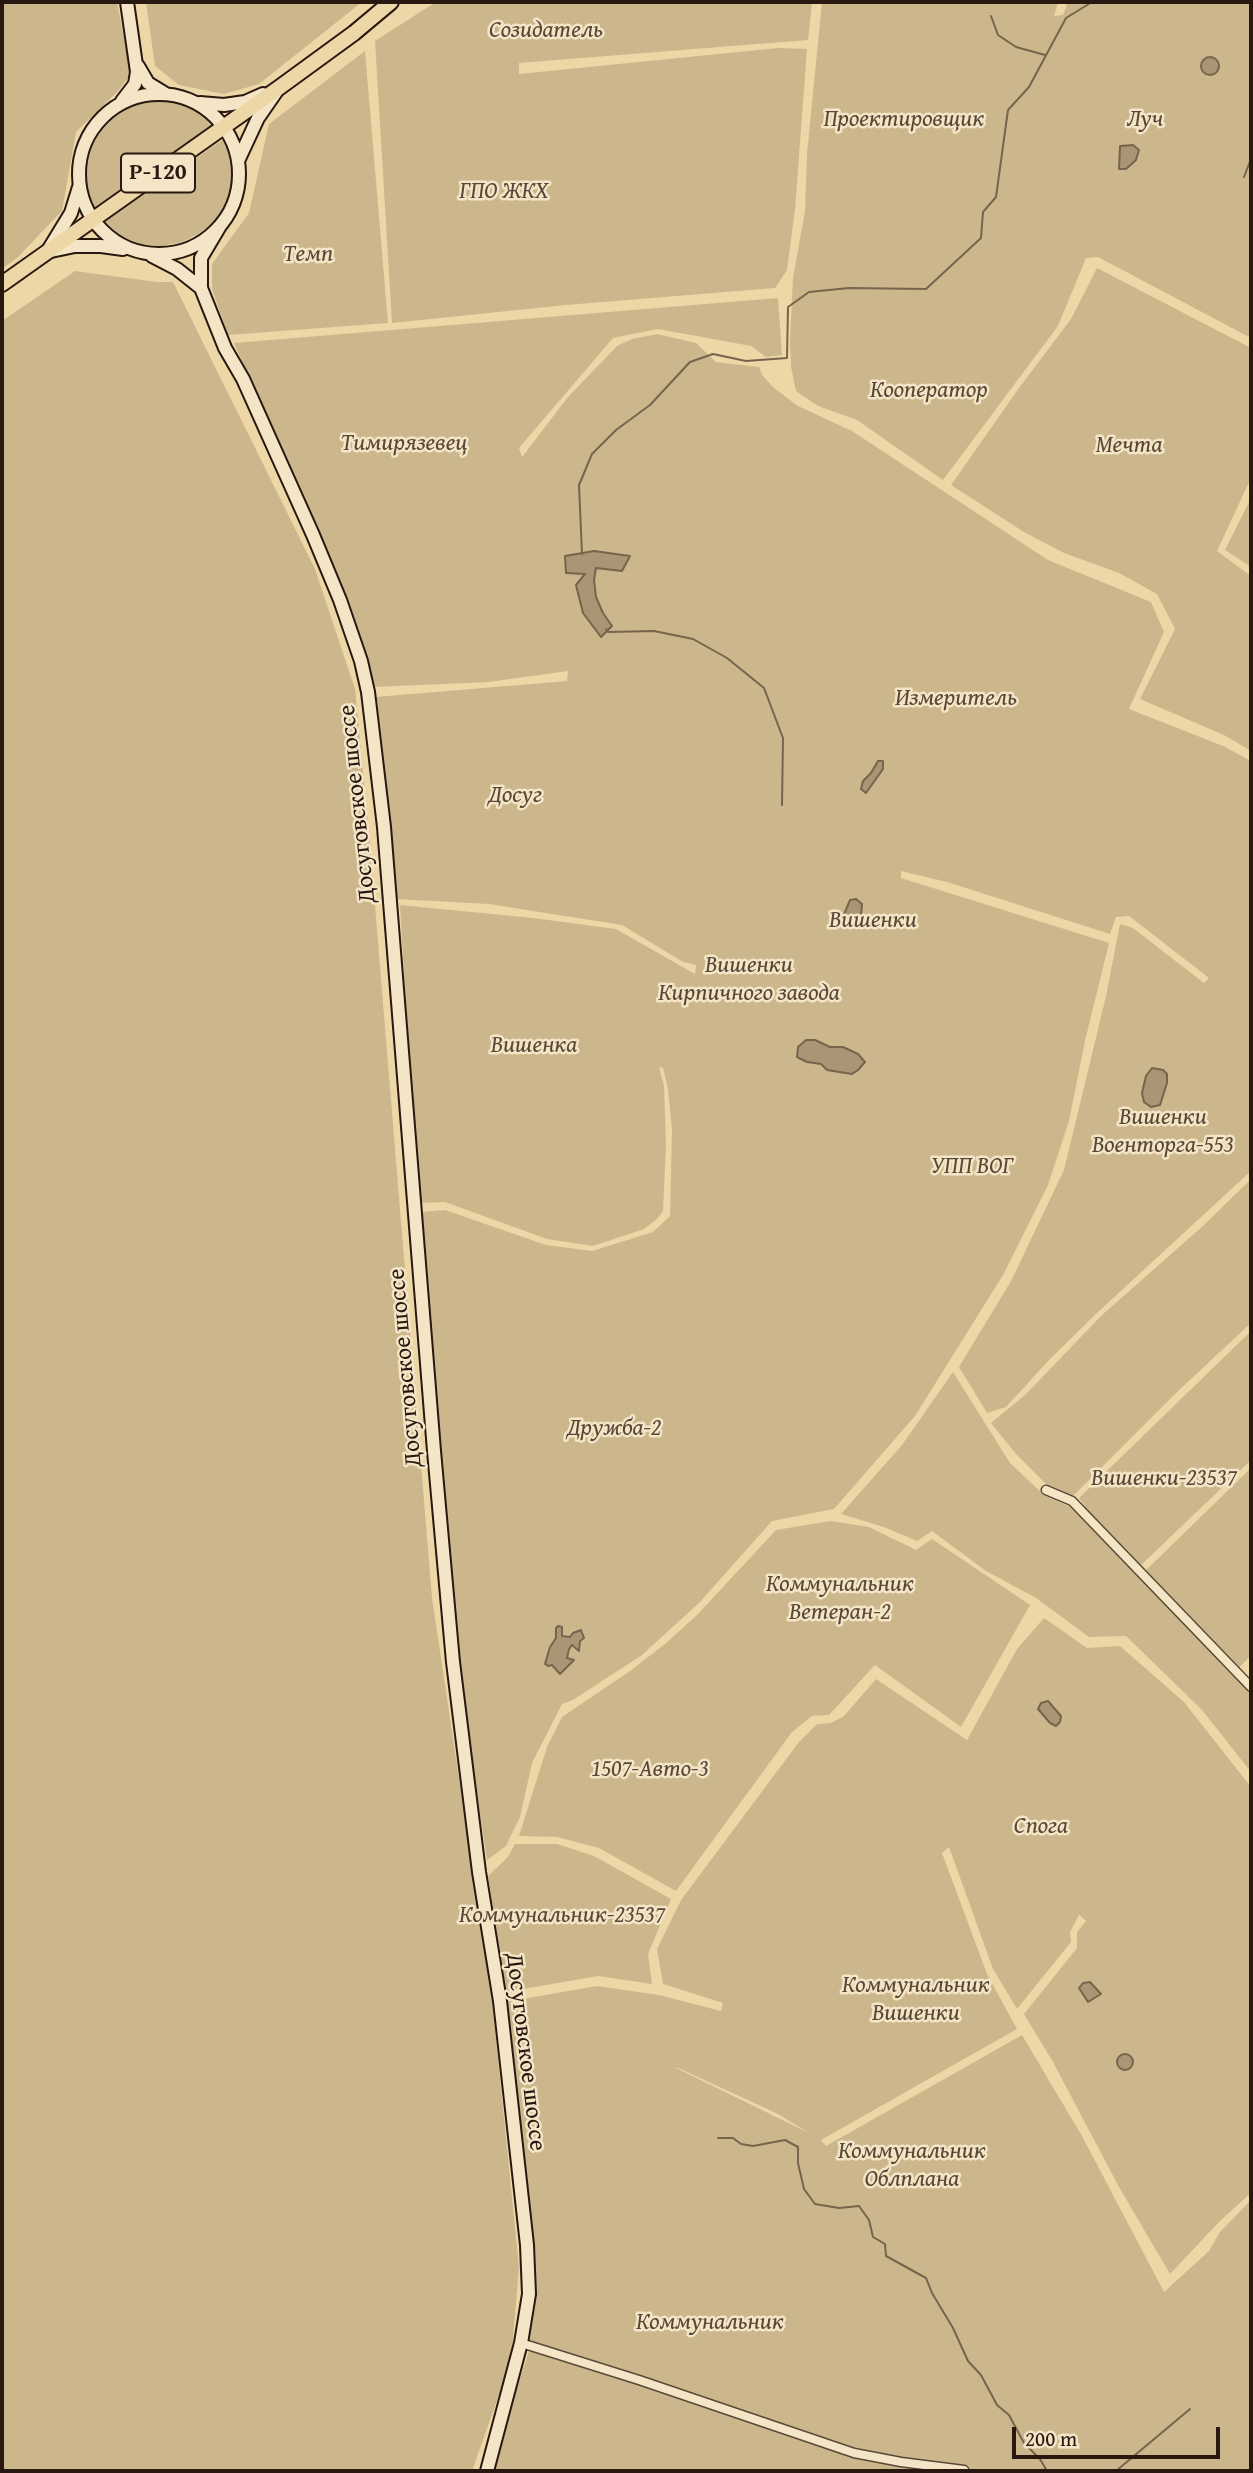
<!DOCTYPE html>
<meta charset="utf-8">
<style>
body{margin:0}
#map{position:relative;width:1253px;height:2473px;overflow:hidden;background:#edd7a7;font-family:"Gentium Book Plus",serif}
canvas{display:block}
.frame{position:absolute;inset:0;border:4px solid #281810;pointer-events:none}
.scale{position:absolute;left:1012px;top:2427px;width:208px;height:32px;box-sizing:border-box;border:4px solid #281810;border-top:0;padding-left:9px;font-size:21px;line-height:24px;white-space:nowrap;color:#281810;-webkit-text-stroke:5px #f3e5c6;paint-order:stroke}
</style>
<div id="map">
<canvas width="1253" height="2473"></canvas>
<div class="frame"></div>
<div class="scale">200 m</div>
</div>
<script>
const g = document.querySelector('canvas').getContext('2d');
g.lineJoin = 'round';
function fillPath(path, color) { g.fillStyle = color; g.fill(path, 'evenodd'); }
const toPath = rows => new Path2D(rows.map(r => 'M' + r).join(''));
function strokePath(path, color, width, dash) { g.strokeStyle = color; g.lineWidth = width; g.lineCap = dash ? 'butt' : 'round'; g.setLineDash(dash || []); g.stroke(path); }
function write(font, color, halo, rows, align = 'center') {
  g.font = font + ' "Gentium Book Plus",serif'; g.lineWidth = 5; g.setLineDash([]); g.textBaseline = 'middle'; g.strokeStyle = halo; g.fillStyle = color; for (const [text, x, y, turn = 0] of rows) {
    g.save(); g.translate(x, y); g.rotate((+turn || 0) * Math.PI / 180); g.textAlign = isNaN(turn) ? turn : align; if (halo) g.strokeText(text, 0, 0); g.fillText(text, 0, 0); g.restore();
  }
}
const green = toPath([
 [2,2,117,2,131,74,117,92,76,132,62,211,18,257,2,269],
 [146,2,362,2,259,84,224,94,179,85,155,66],
 [436,2,812,2,808,40,519,63,519,74,778,48,807,49,795,210,787,270,775,288,566,305,392,323,375,41],
 [822,2,1058,2,1054,16,1063,15,1068,2,1251,2,1251,338,1098,257,1086,258,1058,326,943,480,857,420,818,406,796,391,791,367,790,341,793,278,805,211,807,154],
 [365,51,388,323,228,335,212,289,212,264,249,213,269,124],
 [155,99,176,102,192,107,216,124,94,208,88,195,86,180,87,163,93,144,103,127,119,114,136,103],
 [225,138,232,166,232,182,226,203,216,220,200,233,182,242,163,246,142,245,113,233,103,223],
 [1097,268,1251,348,1251,478,1217,551,1251,576,1251,751,1224,735,1140,699,1175,629,1157,594,1119,573,1064,553,1024,532,951,485,1019,388,1071,319],
 [75,271,157,282,173,282,315,569,355,689,369,833,432,1598,492,1999,519,2267,511,2361,472,2471,2,2471,2,321],
 [778,298,782,355,766,357,751,346,658,329,613,338,519,448,522,457,568,397,617,346,632,339,657,334,696,343,716,362,759,367,762,375,774,388,798,406,852,431,1048,560,1151,602,1164,632,1129,709,1223,746,1251,761,1251,1171,1098,1312,1050,1359,1006,1407,987,1413,959,1367,1011,1281,1064,1170,1106,996,1120,924,1133,928,1204,983,1209,978,1129,916,1116,917,1110,934,947,882,901,871,901,878,1109,943,1085,1041,1069,1121,1048,1185,1003,1275,915,1416,834,1509,772,1521,699,1603,642,1655,573,1700,562,1704,532,1763,520,1817,506,1846,487,1860,450,1617,439,1508,421,1212,445,1210,546,1245,592,1251,653,1232,670,1216,672,1130,668,1089,663,1068,659,1067,664,1086,666,1145,663,1211,657,1219,644,1229,593,1246,547,1239,445,1202,417,1203,400,905,533,918,616,929,695,974,696,965,683,962,622,925,489,904,395,899,375,697,567,681,568,671,488,682,374,687,366,653,297,486,234,343],
 [1251,498,1251,567,1225,550],
 [1251,1179,1251,1323,1176,1393,1071,1498,1049,1487,1016,1454,991,1423,1025,1395,1102,1315,1204,1225],
 [1251,1331,1251,1460,1139,1567,1097,1523,1079,1498],
 [953,1372,1010,1463,1044,1495,1070,1507,1251,1692,1251,1772,1202,1710,1126,1636,1089,1637,1036,1598,986,1571,932,1531,917,1541,884,1527,841,1514,902,1445],
 [1251,1468,1251,1655,1237,1670,1143,1573],
 [831,1521,869,1527,916,1550,932,1539,1030,1605,961,1727,875,1665,829,1715,812,1716,792,1732,676,1891,599,1848,557,1837,519,1836,547,1747,562,1717,630,1671,665,1644,697,1615,776,1530],
 [1044,1618,1087,1648,1120,1646,1184,1702,1251,1787,1251,2193,1220,2221,1170,2274,1119,2187,1053,2062,1024,2014,1077,1948,1077,1932,1086,1921,1079,1915,1070,1932,1071,1942,1017,2009,993,1969,949,1847,942,1853,987,1974,1017,2029,821,2140,826,2146,1022,2035,1082,2136,1164,2292,1209,2251,1220,2232,1251,2200,1251,2471,490,2471,529,2351,535,2250,505,2002,597,1986,659,1995,721,2011,723,2003,663,1984,657,1949,681,1900,799,1742,817,1724,831,1723,844,1716,876,1679,967,1740,1017,1649],
 [676,2067,778,2114,809,2133,676,2068],
 [515,1844,557,1844,594,1856,671,1899,648,1954,652,1984,598,1976,506,1992,488,1876,508,1857]
]);
const water = toPath([
 '1201 66a9 9 0 1 1 18 0a9 9 0 1 1-18 0Z',
 [1133,145,1139,150,1136,160,1126,169,1119,169,1120,146,1133,145],
 [594,551,630,556,622,571,596,568,594,580,596,597,603,613,612,626,601,637,583,613,576,585,585,574,566,573,565,556,594,551],
 [878,761,883,761,883,769,866,793,861,789,863,781,871,773,878,761],
 [856,899,862,904,861,917,858,921,850,921,843,917,850,900,856,899],
 [806,1040,815,1040,830,1047,843,1047,858,1054,865,1062,858,1070,852,1074,827,1070,821,1064,807,1062,797,1057,798,1047,806,1040],
 [1152,1068,1163,1070,1167,1074,1167,1083,1160,1105,1151,1107,1144,1102,1142,1093,1146,1076,1152,1068],
 [558,1626,562,1627,562,1636,570,1637,573,1633,581,1630,584,1638,580,1641,579,1651,572,1645,569,1649,567,1658,574,1660,560,1674,552,1665,548,1666,545,1664,550,1647,556,1638,556,1628,558,1626],
 [1048,1701,1061,1716,1060,1722,1056,1726,1050,1723,1038,1709,1041,1703,1048,1701],
 [1090,1982,1101,1994,1088,2002,1079,1988,1083,1983,1090,1982],
 '1117 2062a8 8 0 1 1 16 0a8 8 0 1 1-16 0Z'
]);
const stream = toPath([
 [991,16,998,35,1016,47,1045,55],
 [1244,177,1251,159],
 [582,554,579,485,592,454,616,430,650,405,690,362,713,354,746,361,787,358,788,307,809,292,849,288,926,289,981,238,983,212,996,197,1008,110,1029,87,1066,18,1092,2],
 [606,629,608,632,654,631,693,639,727,658,764,688,783,738,782,805],
 [718,2138,733,2138,741,2144,753,2146,785,2140,798,2147,798,2163,804,2189,815,2204,839,2208,859,2206,869,2220,873,2237,885,2244,886,2256,926,2278,932,2293,953,2328,968,2361,981,2375,997,2405,1009,2415,1024,2443,1040,2459,1047,2471],
 [1116,2471,1190,2409]
]);
const minor = toPath([
 [1046,1490,1072,1501,1251,1687],
 [521,2343,639,2380,854,2453,901,2462,964,2470]
]);
const secondary = toPath([
 [138,66,148,83,166,94],
 '79 174a80 80 0 1 1 160 0a80 80 0 1 1-160 0Z',
 [122,101,135,84,137,72,127,2],
 [200,103,224,105,245,102,263,94],
 [238,161,258,118,276,92],
 [220,226,201,258,201,288,225,348,243,379,313,535,340,600,361,661,368,692,384,827,434,1451,453,1662,479,1872,500,2001,527,2245,529,2294,521,2343,487,2471],
 [49,249,71,213,79,187],
 [51,251,75,246,101,246,123,249],
 [152,256,177,269,201,288]
]);
const trunk = toPath([
 [2,284,280,87,354,33,391,2]
]);
const shields = [
 [158,173,74]
];
const shieldNames = [
 ["Р-120",158,173]
];
const parkNames = [
 ["Созидатель",546,31],
 ["Проектировщик",904,120],
 ["Луч",1145,120],
 ["ГПО ЖКХ",504,192],
 ["Темп",308,255],
 ["Кооператор",929,391],
 ["Тимирязевец",404,444],
 ["Мечта",1129,446],
 ["Измеритель",956,699],
 ["Досуг",515,796],
 ["Вишенки",873,921],
 ["Вишенки",749,966],
 ["Кирпичного завода",749,994],
 ["Вишенка",534,1046],
 ["Вишенки",1163,1118],
 ["Военторга-553",1163,1146],
 ["УПП ВОГ",972,1167],
 ["Дружба-2",614,1429],
 ["Вишенки-23537",1164,1479],
 ["Коммунальник",840,1585],
 ["Ветеран-2",840,1613],
 ["1507-Авто-3",650,1770],
 ["Спога",1041,1827],
 ["Коммунальник-23537",562,1916],
 ["Коммунальник",916,1986],
 ["Вишенки",916,2014],
 ["Коммунальник",912,2152],
 ["Облплана",912,2180],
 ["Коммунальник",710,2323]
];
const streetNames = [
 ["Досуговское шоссе",358,804,-96],
 ["Досуговское шоссе",406,1368,-95],
 ["Досуговское шоссе",525,2052,83]
];
fillPath(green, '#ccb78d');
fillPath(water, '#aa9674');
strokePath(water, '#76644c', 2);
strokePath(stream, '#76644c', 2);
strokePath(minor, '#594836', 11);
strokePath(secondary, '#281810', 16);
strokePath(trunk, '#281810', 18);
strokePath(minor, '#f3e5c6', 8);
strokePath(secondary, '#f3e5c6', 12);
strokePath(trunk, '#edd7a7', 14);
for (const [x, y, w] of shields) { const box = new Path2D(); box.roundRect(x - w / 2, y - 19.5, w, 39, 5); g.fillStyle = '#f3e5c6'; g.fill(box); strokePath(box, '#281810', 2); }
write('bold 23px', '#281810', null, shieldNames);
write('italic 24px', '#594836', '#f3e5c6', parkNames);
write('24px', '#281810', '#f3e5c6', streetNames);
</script>
